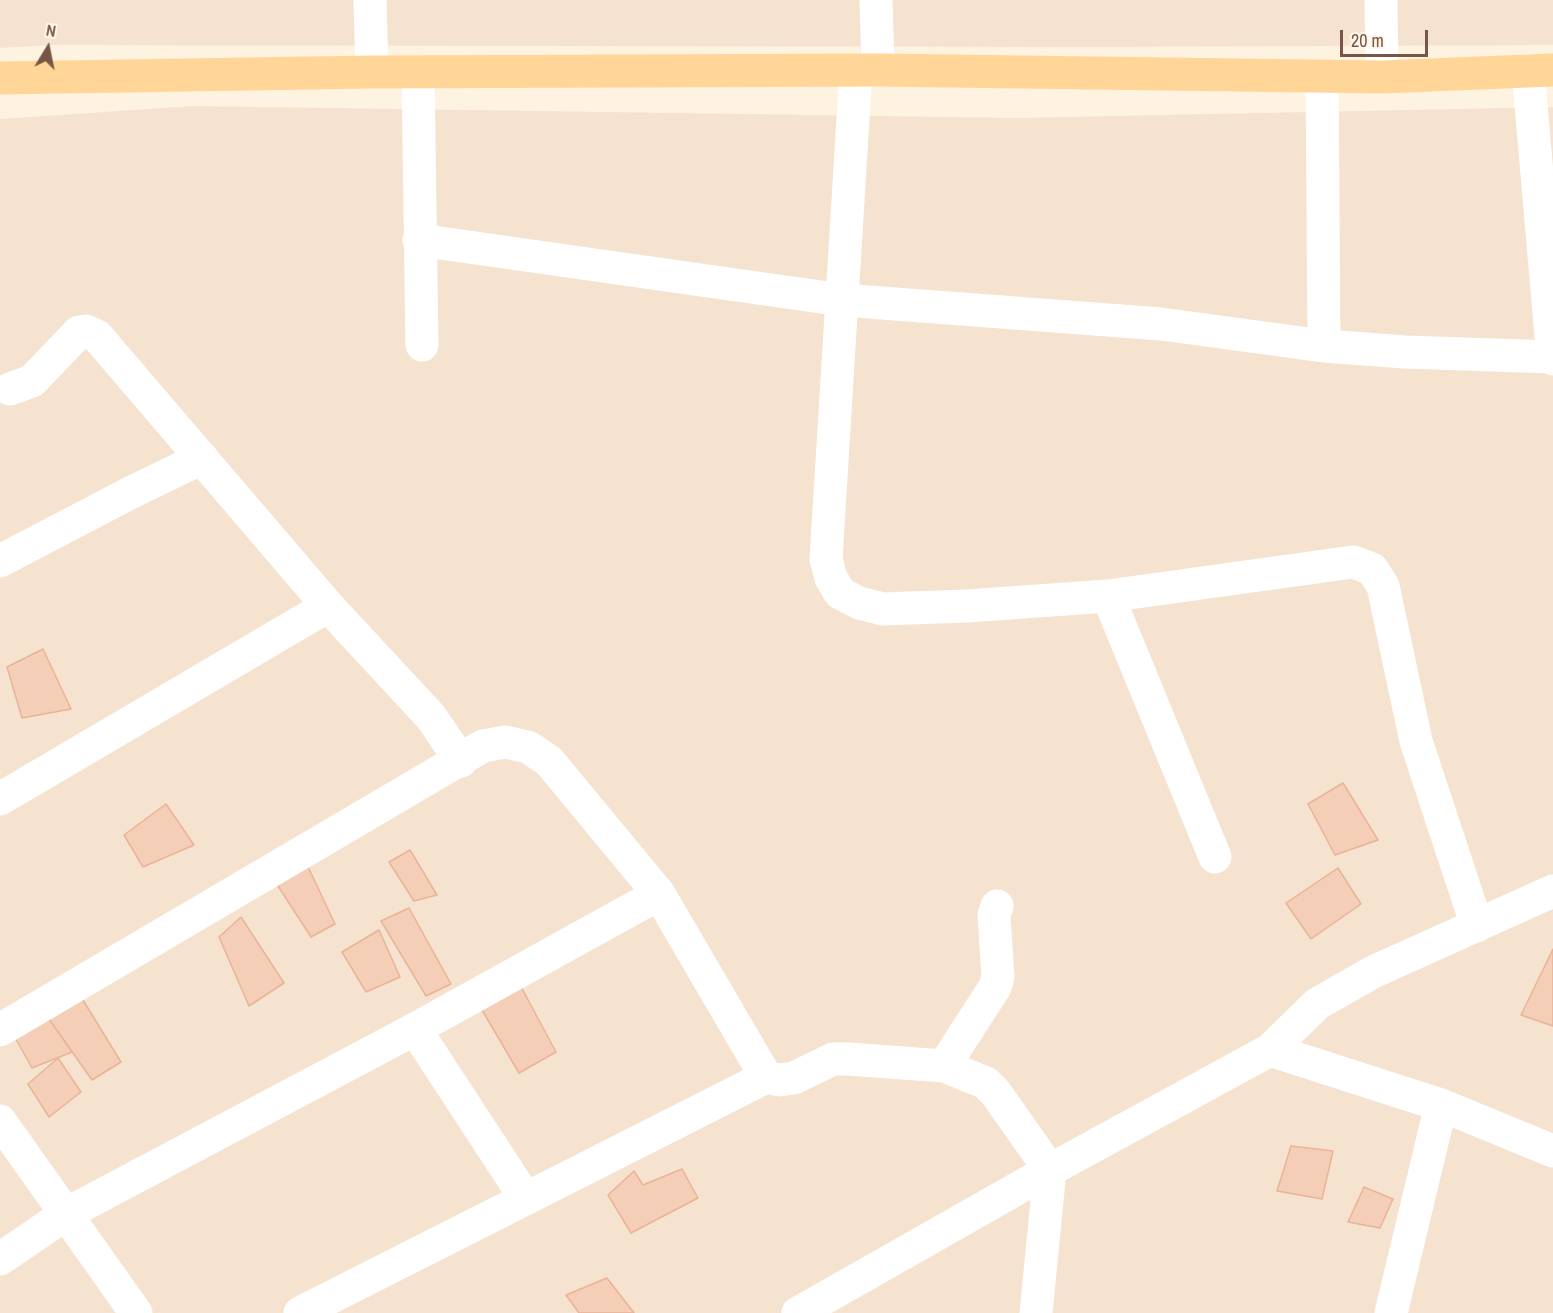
<!DOCTYPE html>
<style>
body{margin:0}
#map{position:relative;width:1553px;height:1313px;overflow:hidden;background:#fef2e1;font-family:"Archivo Narrow",sans-serif}
canvas{display:block}
.north{position:absolute;left:18px;top:18px;width:60px;height:60px;-webkit-text-stroke:4px #fff6e9;paint-order:stroke;rotate:10deg;font-size:16px;font-weight:700;line-height:24px;text-align:center;color:#775646}
.north::after{content:'';display:block;margin:auto;width:21px;height:27px;background:#775646;clip-path:polygon(50% 0,100% 100%,50% 72%,0 100%)}
.scale{position:absolute;left:1340px;top:30px;width:88px;height:27px;box-sizing:border-box;border:3px solid #775646;border-top:0;padding-left:8px;font-size:18px;line-height:21px;white-space:nowrap;color:#775646;-webkit-text-stroke:4px #fff6e9;paint-order:stroke}
</style>
<div id="map">
<canvas width="1553" height="1313"></canvas>
<div class="north">N</div>
<div class="scale">20 m</div>
</div>
<script>
const g = document.querySelector('canvas').getContext('2d');
g.lineJoin = 'round';
function fillPath(path, color) { g.fillStyle = color; g.fill(path, 'evenodd'); }
const toPath = rows => new Path2D(rows.map(r => 'M' + r).join(''));
function strokePath(path, color, width, dash) { g.strokeStyle = color; g.lineWidth = width; g.lineCap = dash ? 'butt' : 'round'; g.setLineDash(dash || []); g.stroke(path); }
const residential = toPath([
 [0,0,1553,0,1553,45,1089,47,52,45,0,48],
 [193,106,1017,118,1553,107,1553,1313,0,1313,0,119]
]);
const building = toPath([
 [43,649,71,709,22,718,7,667,43,649],
 [1343,783,1378,840,1335,855,1308,804,1343,783],
 [166,804,194,845,143,867,124,835,166,804],
 [410,850,437,895,414,901,389,862,410,850],
 [302,854,335,924,311,937,278,886,302,854],
 [1338,868,1361,904,1311,939,1286,903,1338,868],
 [409,908,451,984,426,996,381,921,409,908],
 [241,917,284,983,249,1006,219,937,241,917],
 [379,930,400,977,366,992,342,952,379,930],
 [1553,949,1553,1026,1521,1015,1553,949],
 [519,983,556,1052,519,1073,482,1010,519,983],
 [75,987,121,1062,92,1080,49,1019,75,987],
 [49,1019,72,1052,32,1068,13,1034,49,1019],
 [58,1058,81,1092,49,1117,28,1084,58,1058],
 [1291,1146,1333,1151,1322,1199,1277,1191,1291,1146],
 [682,1169,698,1198,631,1233,608,1195,634,1171,643,1185,682,1169],
 [1364,1187,1393,1199,1380,1228,1348,1222,1364,1187],
 [607,1278,634,1313,579,1313,566,1295,607,1278]
]);
const street = toPath([
 [370,0,372,72],
 [876,0,878,70],
 [1381,0,1382,77],
 [856,70,826,559,831,578,840,593,859,603,883,609,967,606,1108,596,1353,562,1372,569,1383,586,1416,741,1477,926],
 [1528,70,1553,359],
 [418,72,422,345],
 [1322,76,1324,346],
 [419,240,842,300,1161,324,1324,346,1405,352,1553,357],
 [10,389,32,381,79,332,86,331,97,336,328,606,431,717,461,761],
 [0,561,130,493,202,458],
 [1108,596,1215,857],
 [0,799,328,606],
 [415,1029,526,1199],
 [0,1030,483,746,505,742,528,747,549,761,659,894,766,1077],
 [1270,1050,1441,1105,1553,1151],
 [944,1066,995,987,998,977,994,915,997,906],
 [0,1121,136,1313],
 [0,1259,66,1214,415,1029,659,894],
 [300,1313,766,1077,779,1080,794,1078,833,1059,848,1059,944,1066,986,1083,995,1092,1050,1170,1036,1313],
 [798,1313,1050,1170,1270,1050,1317,1004,1373,972,1553,891],
 [1391,1313,1441,1105]
]);
const primary = toPath([
 [0,78,372,72,878,70,1382,77,1553,70]
]);
fillPath(residential, '#f6e3cf');
fillPath(building, '#f5ceb7');
strokePath(building, '#e9b396', 1.5);
strokePath(street, '#fff', 33);
strokePath(primary, '#ffd697', 33);
</script>
